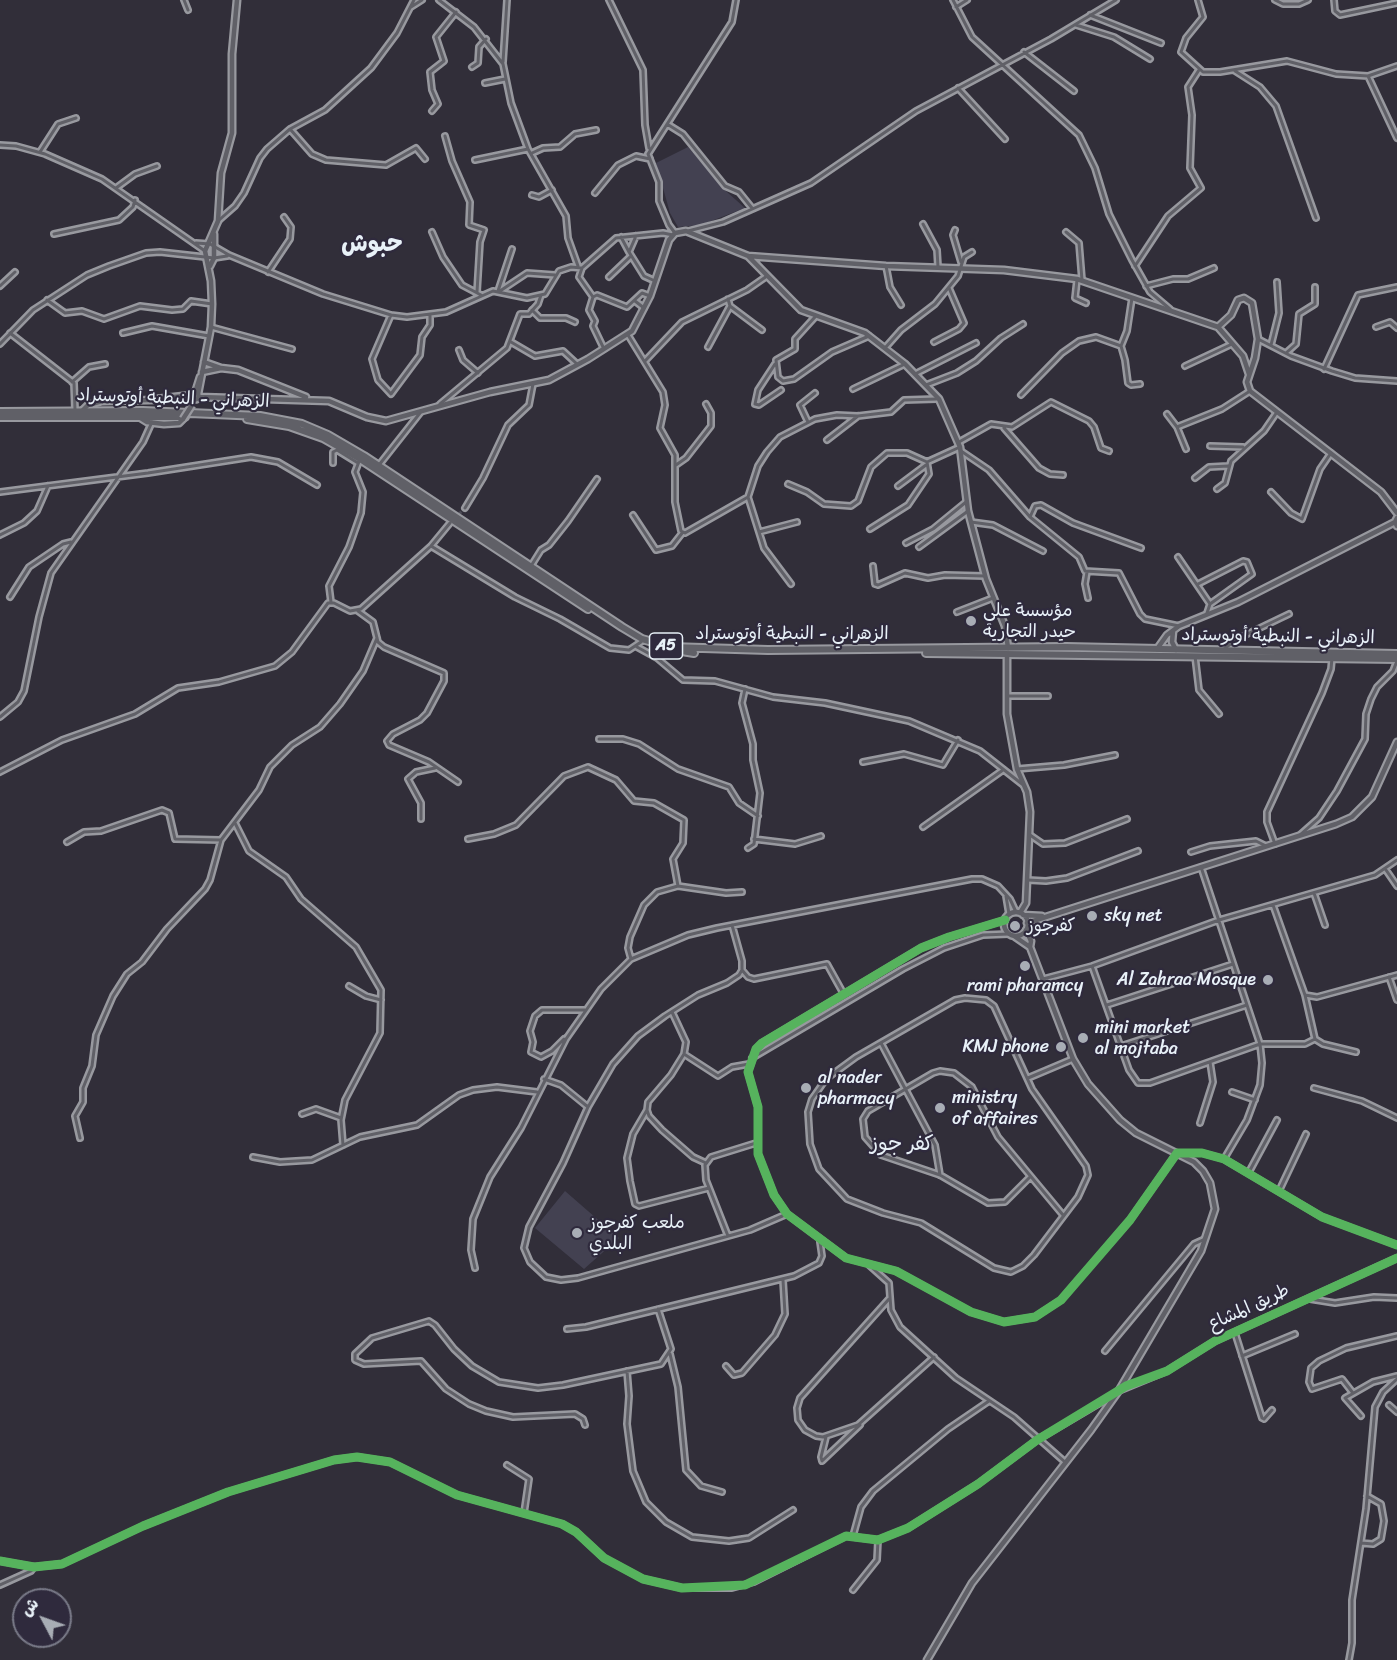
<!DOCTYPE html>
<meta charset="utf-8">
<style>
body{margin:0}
#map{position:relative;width:1397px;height:1660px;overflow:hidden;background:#312e39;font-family:Sriracha,"Playpen Sans Arabic",sans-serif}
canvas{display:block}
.north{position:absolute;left:12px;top:1588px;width:60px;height:60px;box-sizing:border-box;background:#2f2a3d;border:2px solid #797a88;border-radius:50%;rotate:311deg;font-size:16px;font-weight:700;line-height:24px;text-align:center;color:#e8f1f8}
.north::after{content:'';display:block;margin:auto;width:21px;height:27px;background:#a8adb5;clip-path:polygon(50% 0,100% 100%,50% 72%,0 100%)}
</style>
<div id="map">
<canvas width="1397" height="1660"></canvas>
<div class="north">ش</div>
</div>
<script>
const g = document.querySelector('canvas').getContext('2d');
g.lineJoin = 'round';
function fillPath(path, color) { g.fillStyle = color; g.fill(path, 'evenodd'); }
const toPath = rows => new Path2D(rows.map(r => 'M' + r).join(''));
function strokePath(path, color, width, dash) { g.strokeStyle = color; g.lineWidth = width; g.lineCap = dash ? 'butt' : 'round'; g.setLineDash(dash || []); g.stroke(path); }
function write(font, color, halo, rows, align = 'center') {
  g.font = font + ' Sriracha,"Playpen Sans Arabic",sans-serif'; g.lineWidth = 4.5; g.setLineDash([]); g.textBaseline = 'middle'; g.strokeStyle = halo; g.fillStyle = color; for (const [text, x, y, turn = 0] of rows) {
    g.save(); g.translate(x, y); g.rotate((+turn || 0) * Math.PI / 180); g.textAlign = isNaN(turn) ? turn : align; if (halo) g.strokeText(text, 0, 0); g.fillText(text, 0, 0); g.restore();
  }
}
const green = toPath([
 [688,147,727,192,745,208,701,225,678,227,670,213,656,163],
 [565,1191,619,1238,584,1269,535,1228]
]);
const streetTunnel = toPath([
 [456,517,465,508]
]);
const street = toPath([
 [184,0,188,10],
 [439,0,474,27,503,64,511,103,528,149,566,216,568,238,578,266],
 [609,0,643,70,645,125,649,148],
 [953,0,972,37,1079,135,1095,168,1109,214,1132,260,1150,292,1170,309],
 [1198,0,1203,17,1186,38,1181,52,1203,72,1220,72,1287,61,1336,74,1368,76,1397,66],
 [1275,0,1283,4,1299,4,1308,0],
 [1334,0,1335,11,1340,15,1397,3],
 [411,7,422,0],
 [956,7,967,0],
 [1090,15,1161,43],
 [1076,25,1114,37,1150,59],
 [1024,52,1074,91],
 [503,62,507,0],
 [472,67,478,63,479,47,486,39],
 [1235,71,1260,87,1276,106,1316,218],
 [1368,76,1397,138],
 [485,83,505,79],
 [958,88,1005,139],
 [432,111,438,104,432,90,430,72,444,61,436,37,456,12],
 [667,124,683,134,725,186,739,192,752,208],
 [290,129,312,154,326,160,386,165,416,148,425,159],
 [445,136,452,161,470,202,469,225,484,230,480,242,477,292],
 [0,145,16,146,45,154,102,179,205,251],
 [40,152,58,124,76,118],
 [532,153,543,148,560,147,575,134,596,130],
 [475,160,528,149],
 [116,188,135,174,157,166],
 [595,193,618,165,636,156,650,159],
 [532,195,539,197,552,190],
 [218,221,235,206,244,193,260,158,267,149,290,129,325,110,371,68,397,33,414,0],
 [923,224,937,250,938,267],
 [955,230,953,235,961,262],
 [688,231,723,222,811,183,916,111,1051,39,1116,0],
 [432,232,443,257,462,285,481,295],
 [1066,232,1079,243,1082,280],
 [675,233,669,225,659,201,659,182,648,154,732,22,736,0],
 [54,234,119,220,133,207,135,200],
 [636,236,629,252,644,276,655,281],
 [621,237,629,252],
 [196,243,210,244,229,255,323,294,391,315,407,317,446,312,493,291,527,298,545,294,559,271,571,267,582,268,616,238,663,233,673,235],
 [886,266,890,287,901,305],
 [1135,266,1168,216,1201,188,1190,168,1192,115,1188,87,1199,70],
 [582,268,579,277,593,297,589,310,595,321,593,326,604,349],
 [268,272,290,239,291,227,284,217],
 [609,277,631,256],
 [1077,280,1075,298,1086,303],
 [0,286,15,272],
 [1146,286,1173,279,1188,279,1214,268],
 [498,291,512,249],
 [500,291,527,273,555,275],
 [593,297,597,295,627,307,642,293,650,296],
 [728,299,730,306,762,330],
 [47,300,65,313,82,311,104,319,140,306,172,310,183,309,191,301,212,304],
 [635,301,644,308],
 [532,310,540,318,566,318,575,322],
 [391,315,372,359,378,380,391,394,420,355,422,337,430,325,430,315],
 [815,317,795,339,795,349,776,360,778,377,783,381,794,379,832,352,869,336],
 [211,327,292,349],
 [1376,327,1390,322,1397,328],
 [10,333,74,383,75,410],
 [123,333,152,326,209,336],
 [628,335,663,392,665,405,660,428,675,455,675,502,681,531,685,533,748,497],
 [1258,339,1291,356,1332,371,1355,378,1397,381],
 [511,342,535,356,563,351,577,364],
 [934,342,959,329,964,323,949,288],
 [0,344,33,310,87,275,109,266,146,253,160,252,214,258,227,256],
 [1271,345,1279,313,1277,282],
 [1121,346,1127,331,1132,298],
 [708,347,730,306],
 [885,348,901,330,935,304,958,276,964,257,972,252],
 [459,350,463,360,478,373],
 [1286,353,1296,344,1299,314,1315,304,1315,287],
 [645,361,682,322,747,290,767,276],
 [775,364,758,390,755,404,759,405,781,390],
 [1185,366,1232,344],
 [1324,369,1358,295,1397,287],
 [915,374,976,343],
 [72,382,89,367,105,364],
 [926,385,957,373,976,361,1001,338,1023,324],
 [853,389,905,364],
 [1021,395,1062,353,1079,341,1096,337,1121,346,1125,360,1128,383,1131,385,1140,384],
 [440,404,507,348,520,314,529,314,538,304,541,295],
 [1167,414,1177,427,1222,409,1250,391],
 [808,422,800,405,815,393],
 [1177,427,1186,449],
 [1004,428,1039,468,1050,474,1063,475],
 [827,440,858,416],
 [959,442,991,424,1012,427,1051,402,1089,421,1094,427,1101,448,1109,451],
 [1210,446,1243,447],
 [961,451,989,470,1030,517,1079,557,1085,571,1119,573,1140,614,1145,619,1179,626],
 [333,463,333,452,337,450,358,463],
 [379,465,420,413],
 [676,465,686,458,711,426,711,413,706,404],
 [1195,478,1209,467,1228,466],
 [788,484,807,492,824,504,851,506,858,501,871,467,887,453,907,453,927,462,960,447],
 [898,486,926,465],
 [1217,489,1225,483,1231,461,1264,431,1277,412],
 [0,492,148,473,251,457,278,462,317,485],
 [1271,492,1291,513,1302,519,1320,469,1331,453],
 [465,508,483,478,508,425,529,405,533,384],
 [633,515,656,550,672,546,683,532],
 [1030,517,1035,506,1041,505,1073,523,1141,548],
 [971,522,993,525,1043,551],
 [870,529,908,505,929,474,927,462],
 [759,532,797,522],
 [0,535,24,523,37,511,48,486],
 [906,543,933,529,966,502],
 [431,546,515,597,560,619,610,648,629,650,641,642],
 [919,547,968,511],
 [1178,557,1210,604],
 [531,566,541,550,549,545,568,521,597,479],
 [873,566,875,584,878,585,905,573,928,578,945,575,985,576],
 [1087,572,1085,584,1088,598],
 [791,584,764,548,748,497,758,466,767,452,780,437,815,419,837,415,858,416,891,412,904,400,937,399],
 [1198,584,1243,561,1247,562,1252,574,1210,604,1207,613],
 [10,597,29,567,63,544,71,542],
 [331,602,329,586,349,547,361,513,363,492,355,472,360,459],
 [358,611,373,622,378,642,384,647,444,673,444,681,427,713,420,720,393,734,387,741,389,745,429,762,458,782],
 [957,612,993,598],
 [637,647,657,658,683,680,715,681,773,697,825,703,909,721,980,751,1022,784],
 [1225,648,1239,638,1289,614],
 [1195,656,1199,690,1219,714],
 [745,689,742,703,753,744,753,760,760,793,754,844,748,848],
 [1008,696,1048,696],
 [0,717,18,702,24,691,39,617,51,573,143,442,152,422],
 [599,739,623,739,639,744,678,769,729,787,739,803,758,816],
 [863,762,904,754,943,765,958,740],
 [1017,769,1064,765,1115,755],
 [0,772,62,740,135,714,178,688,219,682,275,666,292,652,328,603,334,603,350,611,361,609,431,546,450,523],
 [421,819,421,803,408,779,416,772,435,768],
 [235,823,249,851,286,877,301,899,356,947,381,990,380,1033,345,1100,341,1120,343,1145],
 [923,827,1003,770],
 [1301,834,1319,818,1337,791,1365,739,1366,714,1371,699,1377,687,1393,671,1397,661],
 [1030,835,1043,844,1065,843,1127,819],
 [468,839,494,834,516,825,564,776,588,767,616,780,634,801,654,803,684,820,683,843,673,859,678,886],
 [754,839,795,844,821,836],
 [67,842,84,832,101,831,162,810,169,813,175,839,221,840,259,790,270,767,292,745,320,727,340,704,363,671,377,638],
 [1275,844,1267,822,1267,812,1322,693,1331,669,1332,658],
 [1191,852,1210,846,1256,841,1266,846],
 [1201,867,1260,1044,1262,1063,1260,1085,1247,1120,1224,1159],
 [1386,870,1397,886],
 [1028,880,1046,881,1067,878,1138,851],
 [1314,893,1325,925],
 [1006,896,1009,914],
 [1273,905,1305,995,1317,997,1397,975],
 [1005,920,949,937,921,948,762,1043,756,1049,748,1072,758,1107,758,1154,774,1195,787,1214,846,1258,896,1271,971,1312,1004,1322,1035,1317,1061,1300,1130,1220,1177,1153,1202,1153,1224,1159,1322,1217,1397,1245],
 [732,925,742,961,742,970,739,975,727,983,698,995,665,1016,638,1036,613,1064,588,1107,563,1163,529,1227,524,1248,530,1262,546,1277,561,1280,578,1278,750,1230,787,1214],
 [631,959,628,948,630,937,644,905,657,892,678,886,726,893,742,892],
 [1092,966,1129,1070,1138,1083,1150,1083,1260,1044,1305,1044,1315,1039],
 [742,970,748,977,754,979,827,964,842,991],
 [1389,977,1397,1000],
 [1043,979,1092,966,1219,920,1375,875,1397,860],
 [349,986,366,996,381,1000],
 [1305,995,1315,1039,1323,1044,1356,1052],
 [965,998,986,1000,994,1006,1032,1089,1086,1166,1088,1175,1078,1197,1034,1255,1023,1266,1011,1272,994,1268,921,1223,883,1213,847,1199,819,1169,810,1144,808,1112,812,1099,826,1079,856,1057,955,1000,965,998],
 [1107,1005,1233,964],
 [672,1012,686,1042,684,1054,671,1075,648,1102,647,1110,633,1134,627,1158,630,1181,635,1204,639,1206,709,1188],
 [564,1039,552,1051,541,1057,531,1052,533,1042,530,1031,535,1016,542,1010,585,1010],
 [881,1043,935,1145,940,1175],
 [1121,1046,1247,1005],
 [684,1054,718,1076,732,1067,749,1064],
 [752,1058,903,969,944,948,983,935,1009,934],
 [1028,1078,1073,1059],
 [544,1079,561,1085,588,1107],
 [1314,1088,1362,1101,1397,1118],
 [1232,1092,1255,1100],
 [647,1110,649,1116,662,1130,693,1157,706,1163],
 [302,1114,316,1109,341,1118],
 [1200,1123,1213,1082,1210,1062],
 [80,1138,75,1116,83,1102,83,1088,92,1066,96,1035,113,996,127,974,142,962,167,929,205,889,210,880,221,840],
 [253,1157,280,1162,312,1160,360,1137,417,1125,459,1095,473,1090,497,1087,537,1092],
 [1249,1172,1277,1120],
 [1030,1177,1005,1202,988,1203,940,1175,881,1155,865,1137,863,1119,868,1111,933,1073,940,1071,954,1073,972,1087,998,1137,1063,1215],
 [1279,1191,1306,1134],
 [728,1236,706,1180,705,1165,711,1157,756,1143],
 [869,1265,889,1283,891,1310,900,1327,956,1378,1014,1417,1065,1462],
 [475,1268,471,1250,473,1219,490,1177,521,1128,566,1039,601,989,631,959,688,935,717,928,972,879,982,879,998,886,1010,899,1016,912],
 [889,1299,800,1398,797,1408,798,1420,805,1430,816,1436,823,1437,858,1425,934,1357],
 [1310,1299,1335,1303,1374,1297,1397,1298],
 [567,1329,586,1327,794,1276,819,1263,822,1256,820,1242],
 [1235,1333,1262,1418,1264,1419,1272,1410],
 [1105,1351,1194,1244,1205,1239],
 [670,1354,678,1387,686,1470,701,1486,722,1492],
 [1242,1356,1295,1334],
 [726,1366,734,1375,742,1373,775,1335,785,1314,783,1280],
 [627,1371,629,1396,627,1424,633,1471,646,1502,666,1522,692,1537,729,1541,749,1538,793,1510],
 [1121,1390,1167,1371,1215,1341,1397,1258],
 [1353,1393,1342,1379,1312,1389,1309,1382,1311,1368,1319,1361,1346,1348,1397,1336],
 [1389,1405,1397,1412],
 [1361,1416,1345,1398,1373,1382,1397,1376],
 [585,1425,583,1419,575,1414,513,1417,486,1411,469,1404,446,1389,421,1361,364,1364,355,1360,355,1354,372,1338,429,1321,435,1325,454,1349,472,1366,499,1382,538,1388,563,1385,661,1364,671,1349,658,1309],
 [826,1437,821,1457,822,1461,860,1425],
 [507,1465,529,1479,524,1513],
 [853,1536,861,1507,873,1491,948,1429,989,1401],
 [1361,1543,1373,1544,1381,1539,1384,1521,1381,1504,1367,1496],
 [0,1561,34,1567,62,1564,143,1526,228,1492,334,1460,357,1457,390,1462,457,1495,562,1524,576,1532,604,1558,643,1579,682,1588,732,1588,754,1582,846,1536,878,1540,908,1528,978,1484,1037,1440,1115,1394],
 [0,1585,31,1571,34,1567],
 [853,1590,877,1560,878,1540],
 [1349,1660,1352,1643,1352,1600,1366,1509,1375,1407,1383,1392,1397,1379]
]);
const secondary = toPath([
 [748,256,801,310,865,333,905,364,939,399,960,447,968,511,986,579,1005,626,1008,648],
 [210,266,214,258,214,234],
 [1218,327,1231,315,1238,300,1244,298,1252,303,1258,339,1255,358,1247,382,1250,391,1381,492,1397,513],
 [204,362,221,368],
 [202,372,221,368,238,370,306,397],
 '191.5 396a3.5 3.5 0 1 1 7 0a3.5 3.5 0 1 1-7 0Z',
 [195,393,200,377],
 [198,394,211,327,212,304,211,281,205,251,218,221,221,173,232,133,232,54,237,0],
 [199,397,329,401,367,417,386,421,490,392,549,380,588,359,632,331,650,296,669,240,675,233,686,231,748,256,886,266,1004,270,1077,279,1218,327,1243,356,1249,374],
 [147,400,192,395],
 [83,410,88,405,102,401,193,399],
 [139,417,147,422,164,424,179,423,183,419],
 [1397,518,1395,522,1397,526],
 [1173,631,1172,642,1176,650],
 [1157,649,1167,635,1179,626,1238,602,1395,522],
 [1007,654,1007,714,1017,769,1027,792,1030,812,1026,903,1020,913],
 '1004 924a12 12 0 1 1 24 0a12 12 0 1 1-24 0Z',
 [1023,915,1042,916],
 [1027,923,1336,824,1352,817,1372,797,1397,742],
 [1014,936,1030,947],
 [927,1660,972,1583,1091,1430,1118,1392,1201,1251,1215,1209,1210,1183,1203,1171,1194,1162,1136,1133,1120,1120,1088,1084,1073,1059,1030,947,1031,941,1026,930]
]);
const highway = toPath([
 [0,412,143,411,260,416,302,424,328,435,364,456,622,627,642,639,670,647,768,650,1066,647,1397,654],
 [0,417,185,417],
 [247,419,289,426,323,438,360,459,588,609],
 [657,647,694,653],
 [926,653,1397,659]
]);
const secondaryBridge = toPath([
 [183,419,192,405]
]);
const cycleway = toPath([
 [1005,920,949,937,921,948,762,1043,756,1049,748,1072,758,1107,758,1154,774,1195,787,1214,846,1258,896,1271,971,1312,1004,1322,1035,1317,1061,1300,1130,1220,1177,1153,1202,1153,1224,1159,1322,1217,1397,1245],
 [0,1561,34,1567,62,1564,143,1526,228,1492,334,1460,357,1457,390,1462,457,1495,562,1524,576,1532,604,1558,643,1579,682,1588,745,1585,846,1536,878,1540,908,1528,978,1484,1037,1440,1126,1386,1167,1371,1215,1341,1397,1258]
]);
const markers = [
 [971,621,6,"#a8adb5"],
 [1092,916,6,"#a8adb5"],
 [1015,926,6,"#a8adb5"],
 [1025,966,6,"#a8adb5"],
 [1268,980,6,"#a8adb5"],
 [1083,1038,6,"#a8adb5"],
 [1061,1047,6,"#a8adb5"],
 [806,1088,6,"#a8adb5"],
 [940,1108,6,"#a8adb5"],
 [577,1233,6,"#a8adb5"]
];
const shields = [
 [666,646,33]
];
const shieldNames = [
 ["A5",666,646]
];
const streetNames = [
 ["الزهراني - النبطية أوتوستراد",173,399,2],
 ["الزهراني - النبطية أوتوستراد",792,634],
 ["الزهراني - النبطية أوتوستراد",1278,637,1],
 ["طريق المشاع",1249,1308,-25]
];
const poiNames = [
 ["مؤسسة علي",983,611],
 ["حيدر التجاريه",983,632],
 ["sky net",1104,916],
 ["كفرجوز",1027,926],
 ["Al Zahraa Mosque",1256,980,"right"],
 ["rami pharamcy",1025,986,"center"],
 ["mini market",1095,1028],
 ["al mojtaba",1095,1049],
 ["KMJ phone",1049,1047,"right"],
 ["al nader",818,1078],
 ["pharmacy",818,1099],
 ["ministry",952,1098],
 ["of affaires",952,1119],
 ["ملعب كفرجوز",589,1223],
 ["البلدي",589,1244]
];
const quarterNames = [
 ["كفر جوز",902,1145]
];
const districtNames = [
 ["حبوش",372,245]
];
fillPath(green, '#434151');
strokePath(streetTunnel, '#4c4b56', 3, [3, 1.5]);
strokePath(street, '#98999f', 8);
strokePath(secondary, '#98999f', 9);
strokePath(highway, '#98999f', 10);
strokePath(street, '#606067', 3);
strokePath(secondary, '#606067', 4.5);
strokePath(highway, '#606067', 6);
strokePath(secondaryBridge, '#98999f', 9, []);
strokePath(secondaryBridge, '#606067', 4.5);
strokePath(cycleway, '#56b35d', 9);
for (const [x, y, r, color] of markers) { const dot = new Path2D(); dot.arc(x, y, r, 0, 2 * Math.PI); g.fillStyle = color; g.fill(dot); strokePath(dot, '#2f2a3d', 2); }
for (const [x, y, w] of shields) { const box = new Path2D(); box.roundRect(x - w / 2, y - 13, w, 26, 4.5); g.fillStyle = '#2f2a3d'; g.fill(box); strokePath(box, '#e8f1f8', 1.5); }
write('bold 16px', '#e8f1f8', null, shieldNames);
write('18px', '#e8f1f8', '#2f2a3d', streetNames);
write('18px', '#e8f1f8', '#2f2a3d', poiNames, 'left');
write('21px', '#e8f1f8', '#2f2a3d', quarterNames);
write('bold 24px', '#e8f1f8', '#2f2a3d', districtNames);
</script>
